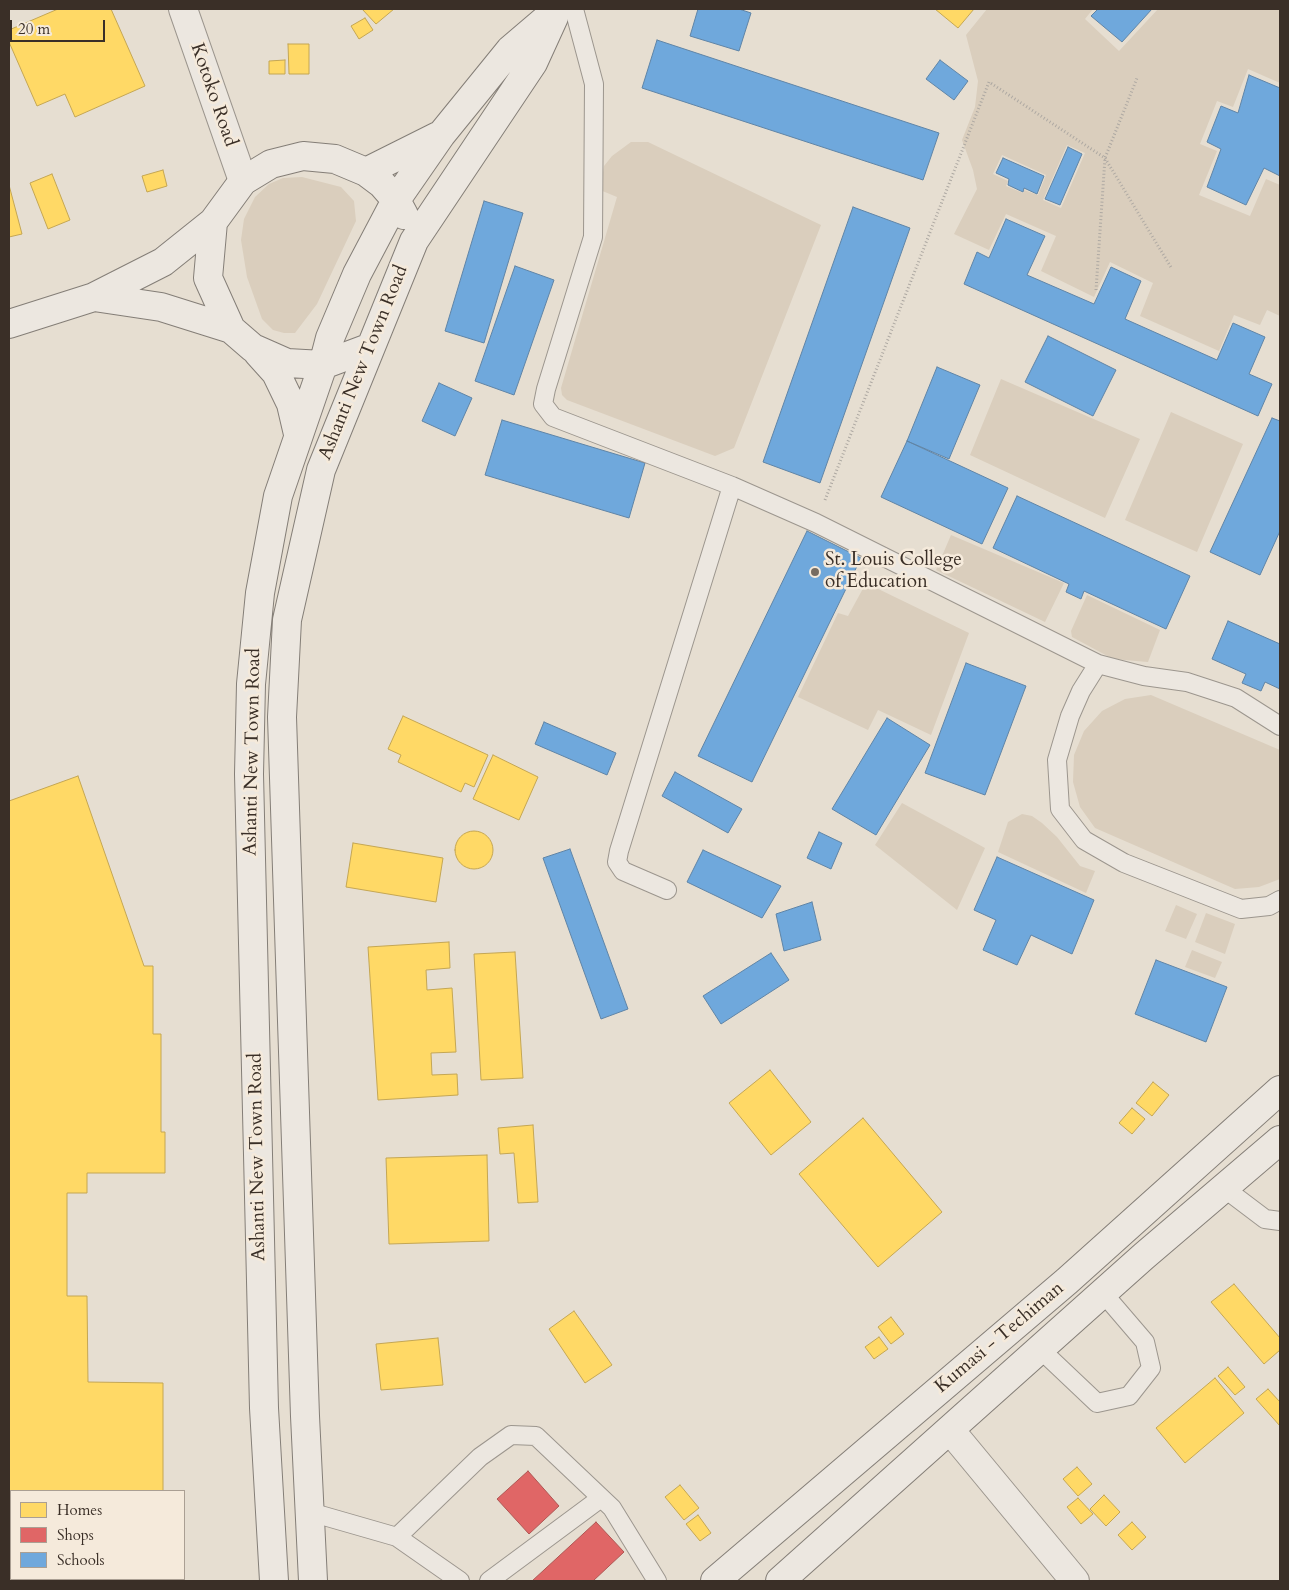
<!DOCTYPE html>
<style>
body{margin:0}
#map{position:relative;width:1289px;height:1590px;overflow:hidden;background:#e6ded1;font-family:Cardo,serif}
canvas{display:block}
.frame{position:absolute;inset:0;border:10px solid #3a2f27;pointer-events:none}
.legend{position:absolute;left:10px;top:1490px;width:175px;height:90px;box-sizing:border-box;background:#f5eadb;border:1px solid #aa9f93;margin:0;padding:6px 9px;list-style:none;font-size:15px;color:#3a2f27}
.legend li{display:flex;align-items:center;gap:10px;height:25px}
.legend b{width:25px;border:1px solid #aa9f93}
.scale{position:absolute;left:10px;top:20px;width:95px;height:22px;box-sizing:border-box;border:2px solid #3a2f27;border-top:0;padding-left:6px;font-size:15px;line-height:18px;white-space:nowrap;color:#3a2f27;-webkit-text-stroke:4px #f5eadb;paint-order:stroke}
</style>
<div id="map">
<canvas width="1289" height="1590"></canvas>
<div class="frame"></div>
<ul class="legend">
<li><b style="height:14px;background:#ffd966"></b>Homes</li>
<li><b style="height:14px;background:#e06666"></b>Shops</li>
<li><b style="height:14px;background:#6fa8dc"></b>Schools</li>
</ul>
<div class="scale">20 m</div>
</div>
<script>
const g = document.querySelector('canvas').getContext('2d');
g.lineJoin = 'round';
function fillPath(path, color) { g.fillStyle = color; g.fill(path, 'evenodd'); }
const toPath = rows => new Path2D(rows.map(r => 'M' + r).join(''));
function strokePath(path, color, width, dash) { g.strokeStyle = color; g.lineWidth = width; g.lineCap = dash ? 'butt' : 'round'; g.setLineDash(dash || []); g.stroke(path); }
function write(font, color, halo, rows, align = 'center') {
  g.font = font + ' Cardo,serif'; g.lineWidth = 5; g.setLineDash([]); g.textBaseline = 'middle'; g.strokeStyle = halo; g.fillStyle = color; for (const [text, x, y, turn = 0] of rows) {
    g.save(); g.translate(x, y); g.rotate((+turn || 0) * Math.PI / 180); g.textAlign = isNaN(turn) ? turn : align; if (halo) g.strokeText(text, 0, 0); g.fillText(text, 0, 0); g.restore();
  }
}
const green = toPath([
 [987,9,1093,9,1085,19,1119,51,1158,9,1280,9,1280,83,1248,69,1233,107,1217,101,1200,144,1217,151,1199,195,1250,216,1266,179,1280,185,1280,316,1267,310,1260,325,1234,315,1219,351,1140,316,1153,283,1110,262,1094,297,1041,271,1056,236,1006,214,989,250,954,234,977,189,973,170,962,140,975,107,978,81,966,35],
 [1067,145,1085,153,1061,208,1043,200],
 [1002,155,1046,175,1038,195,1024,190,1023,193,1006,186,1008,181,993,174],
 [631,142,648,142,821,225,734,448,715,456,567,400,562,395,561,388,617,197,600,190,604,166,612,156],
 [302,177,341,187,354,201,356,221,317,304,295,333,284,333,273,330,262,319,247,277,241,240,244,219,255,197,269,184,283,178],
 [1001,379,1140,439,1105,518,970,455],
 [1171,412,1243,444,1197,552,1125,520],
 [951,535,1064,583,1045,622,936,570],
 [866,583,969,633,931,735,878,710,868,730,798,697,838,613,848,616],
 [1087,595,1160,630,1148,662,1113,659,1072,637,1071,631],
 [1151,695,1280,750,1280,879,1259,887,1235,889,1095,828,1080,807,1073,782,1074,755,1084,731,1102,711,1125,699],
 [902,803,985,848,957,910,875,845],
 [1022,814,1032,816,1042,823,1057,837,1080,866,1095,871,1086,893,998,852,1008,822],
 [1176,905,1197,914,1186,939,1165,931],
 [1206,913,1235,924,1225,954,1195,942],
 [1192,950,1222,962,1215,978,1185,967]
]);
const homes = toPath([
 [58,9,111,9,145,86,75,117,65,94,37,106,9,42,9,30,58,9],
 [362,9,394,9,376,24,362,9],
 [935,9,974,9,958,28,935,9],
 [365,18,373,30,359,39,351,26,365,18],
 [288,44,309,44,309,74,289,74,288,44],
 [285,60,285,74,269,74,269,61,285,60],
 [163,170,167,186,147,192,142,176,163,170],
 [52,174,70,220,48,229,30,183,52,174],
 [9,185,22,234,9,237,9,185],
 [403,716,488,755,474,787,465,783,461,792,398,762,401,755,388,749,403,716],
 [493,755,538,777,519,820,473,799,493,755],
 [78,776,144,966,153,966,153,1034,161,1034,161,1132,165,1132,165,1173,87,1173,87,1193,67,1193,67,1296,87,1296,88,1382,163,1383,163,1491,11,1491,11,1579,163,1579,163,1581,9,1581,9,801,78,776],
 '455 850a19 19 0 1 1 38 0a19 19 0 1 1-38 0Z',
 [353,843,443,858,436,902,346,887,353,843],
 [449,942,450,968,426,970,427,990,452,988,456,1052,431,1053,432,1075,457,1074,458,1095,378,1100,368,947,449,942],
 [515,952,523,1078,481,1080,474,954,515,952],
 [770,1070,811,1122,771,1155,729,1103,770,1070],
 [1153,1082,1169,1095,1152,1116,1136,1103,1153,1082],
 [1132,1108,1145,1119,1132,1134,1119,1123,1132,1108],
 [863,1118,942,1212,878,1267,799,1174,863,1118],
 [533,1125,538,1202,518,1203,514,1153,500,1154,498,1128,533,1125],
 [487,1155,489,1241,389,1244,386,1158,487,1155],
 [1234,1284,1280,1338,1280,1350,1264,1364,1211,1302,1234,1284],
 [574,1311,612,1365,585,1383,549,1329,574,1311],
 [891,1317,904,1334,891,1344,878,1327,891,1317],
 [879,1337,888,1349,874,1359,865,1347,879,1337],
 [438,1338,443,1385,381,1390,376,1344,438,1338],
 [1228,1367,1245,1387,1235,1395,1218,1376,1228,1367],
 [1215,1378,1244,1413,1185,1463,1156,1428,1215,1378],
 [1268,1389,1280,1402,1280,1426,1256,1399,1268,1389],
 [1077,1467,1092,1484,1078,1496,1063,1479,1077,1467],
 [680,1485,699,1508,684,1520,665,1497,680,1485],
 [1104,1495,1120,1512,1106,1526,1090,1509,1104,1495],
 [1078,1498,1093,1514,1081,1524,1067,1507,1078,1498],
 [698,1515,711,1533,700,1541,686,1524,698,1515],
 [1132,1522,1146,1537,1132,1550,1118,1535,1132,1522]
]);
const shops = toPath([
 [528,1471,559,1506,529,1534,497,1499,528,1471],
 [596,1522,624,1552,593,1581,532,1581,596,1522]
]);
const schools = toPath([
 [698,9,739,9,751,13,739,51,690,36,698,9],
 [1098,9,1152,9,1122,42,1091,16,1098,9],
 [657,40,939,133,923,180,642,88,657,40],
 [940,60,968,81,954,100,926,79,940,60],
 [1249,75,1280,88,1280,176,1264,168,1246,205,1207,187,1221,149,1207,142,1221,106,1238,113,1249,75],
 [1068,147,1082,154,1060,205,1045,199,1068,147],
 [1003,158,1044,176,1037,194,1024,188,1023,192,1008,185,1009,179,996,173,1003,158],
 [484,201,523,213,484,343,445,331,484,201],
 [853,207,910,228,820,483,763,462,853,207],
 [1006,219,1045,236,1027,275,1094,304,1111,267,1141,281,1125,319,1217,360,1233,323,1265,337,1249,374,1272,384,1258,416,964,284,977,252,989,258,1006,219],
 [515,266,554,280,514,395,475,381,515,266],
 [1048,336,1116,370,1093,416,1025,382,1048,336],
 [937,367,980,385,949,459,907,441,937,367],
 [439,383,472,398,455,436,422,421,439,383],
 [1272,418,1280,421,1280,531,1260,575,1210,552,1272,418],
 [502,420,645,463,629,518,485,475,502,420],
 [907,441,1008,488,982,544,881,497,907,441],
 [1017,496,1190,576,1166,629,1084,591,1081,599,1066,592,1069,584,993,548,1017,496],
 [807,531,861,558,752,782,698,756,807,531],
 [1228,621,1280,644,1280,689,1265,682,1261,691,1242,683,1246,674,1212,659,1228,621],
 [966,663,1026,686,985,795,925,773,966,663],
 [887,718,930,745,876,835,832,809,887,718],
 [544,722,616,753,607,775,535,744,544,722],
 [675,772,742,809,728,833,662,796,675,772],
 [819,832,842,843,831,869,807,858,819,832],
 [570,849,628,1009,601,1019,543,858,570,849],
 [703,850,781,886,762,918,687,882,703,850],
 [997,857,1094,900,1072,954,1031,935,1017,965,983,950,996,920,974,910,997,857],
 [812,902,821,940,784,951,776,914,812,902],
 [771,953,789,980,721,1024,703,996,771,953],
 [1156,960,1227,987,1206,1042,1135,1014,1156,960]
]);
const path = toPath([
 [1096,290,1105,158,1137,78],
 [825,500,989,82,1105,158,1172,269]
]);
const lane = toPath([
 [574,9,594,84,593,237,546,389,543,404,553,417,732,486,816,523,1098,664],
 [1280,726,1236,698,1187,682,1144,676,1098,664,1081,691,1070,716,1057,760,1060,809,1084,840,1124,863,1241,909,1269,906,1280,900],
 [667,890,623,871,617,862,619,851,732,486],
 [1224,1188,1265,1219,1280,1221],
 [1040,1349,1097,1403,1129,1396,1151,1368,1145,1342,1103,1293],
 [310,1512,397,1537,460,1581],
 [397,1537,480,1457,511,1435,536,1436,612,1508,657,1581],
 [489,1581,601,1498]
]);
const street = toPath([
 [183,9,243,181],
 [950,1430,1075,1581]
]);
const secondary = toPath([
 [366,172,438,136],
 [94,297,161,307,231,329],
 [9,324,94,297,163,262,213,222],
 [371,347,323,365,287,363,253,348,231,329,208,278,213,222,243,181,271,164,303,156,335,159,366,172,382,184,396,200,404,215],
 [258,353,276,373,291,404,298,434],
 [274,1581,264,1408,249,774,251,684,260,593,278,496,323,365,330,338,357,274,396,200,441,135,510,50,558,9],
 [313,1581,305,1416,282,717,287,620,321,470,414,241,533,63,554,17],
 [715,1581,1067,1281,1280,1090],
 [780,1581,1144,1256,1280,1140]
]);
const markers = [
 [815,572,5,"#766c62"]
];
const streetNames = [
 ["Kotoko Road",213,95,71],
 ["Ashanti New Town Road",364,363,-68],
 ["Ashanti New Town Road",253,752,-89],
 ["Ashanti New Town Road",258,1157,-91],
 ["Kumasi - Techiman",1000,1338,-40]
];
const poiNames = [
 ["St. Louis College",825,561],
 ["of Education",825,583]
];
fillPath(green, '#dacebd');
fillPath(homes, '#ffd966');
strokePath(homes, '#c4a653', 1);
fillPath(shops, '#e06666');
strokePath(shops, '#ae5653', 1);
fillPath(schools, '#6fa8dc');
strokePath(schools, '#5f84a6', 1);
strokePath(lane, '#9c968e', 20);
strokePath(street, '#9c968e', 30);
strokePath(secondary, '#847e77', 30);
strokePath(path, '#ada8a2', 3, [1, 2.5]);
strokePath(lane, '#ece7e0', 18);
strokePath(street, '#ece7e0', 28);
strokePath(secondary, '#ece7e0', 28);
for (const [x, y, r, color] of markers) { const dot = new Path2D(); dot.arc(x, y, r, 0, 2 * Math.PI); g.fillStyle = color; g.fill(dot); strokePath(dot, '#f5eadb', 2); }
write('19px', '#3a2f27', '#f5eadb', streetNames);
write('19px', '#3a2f27', '#f5eadb', poiNames, 'left');
</script>
